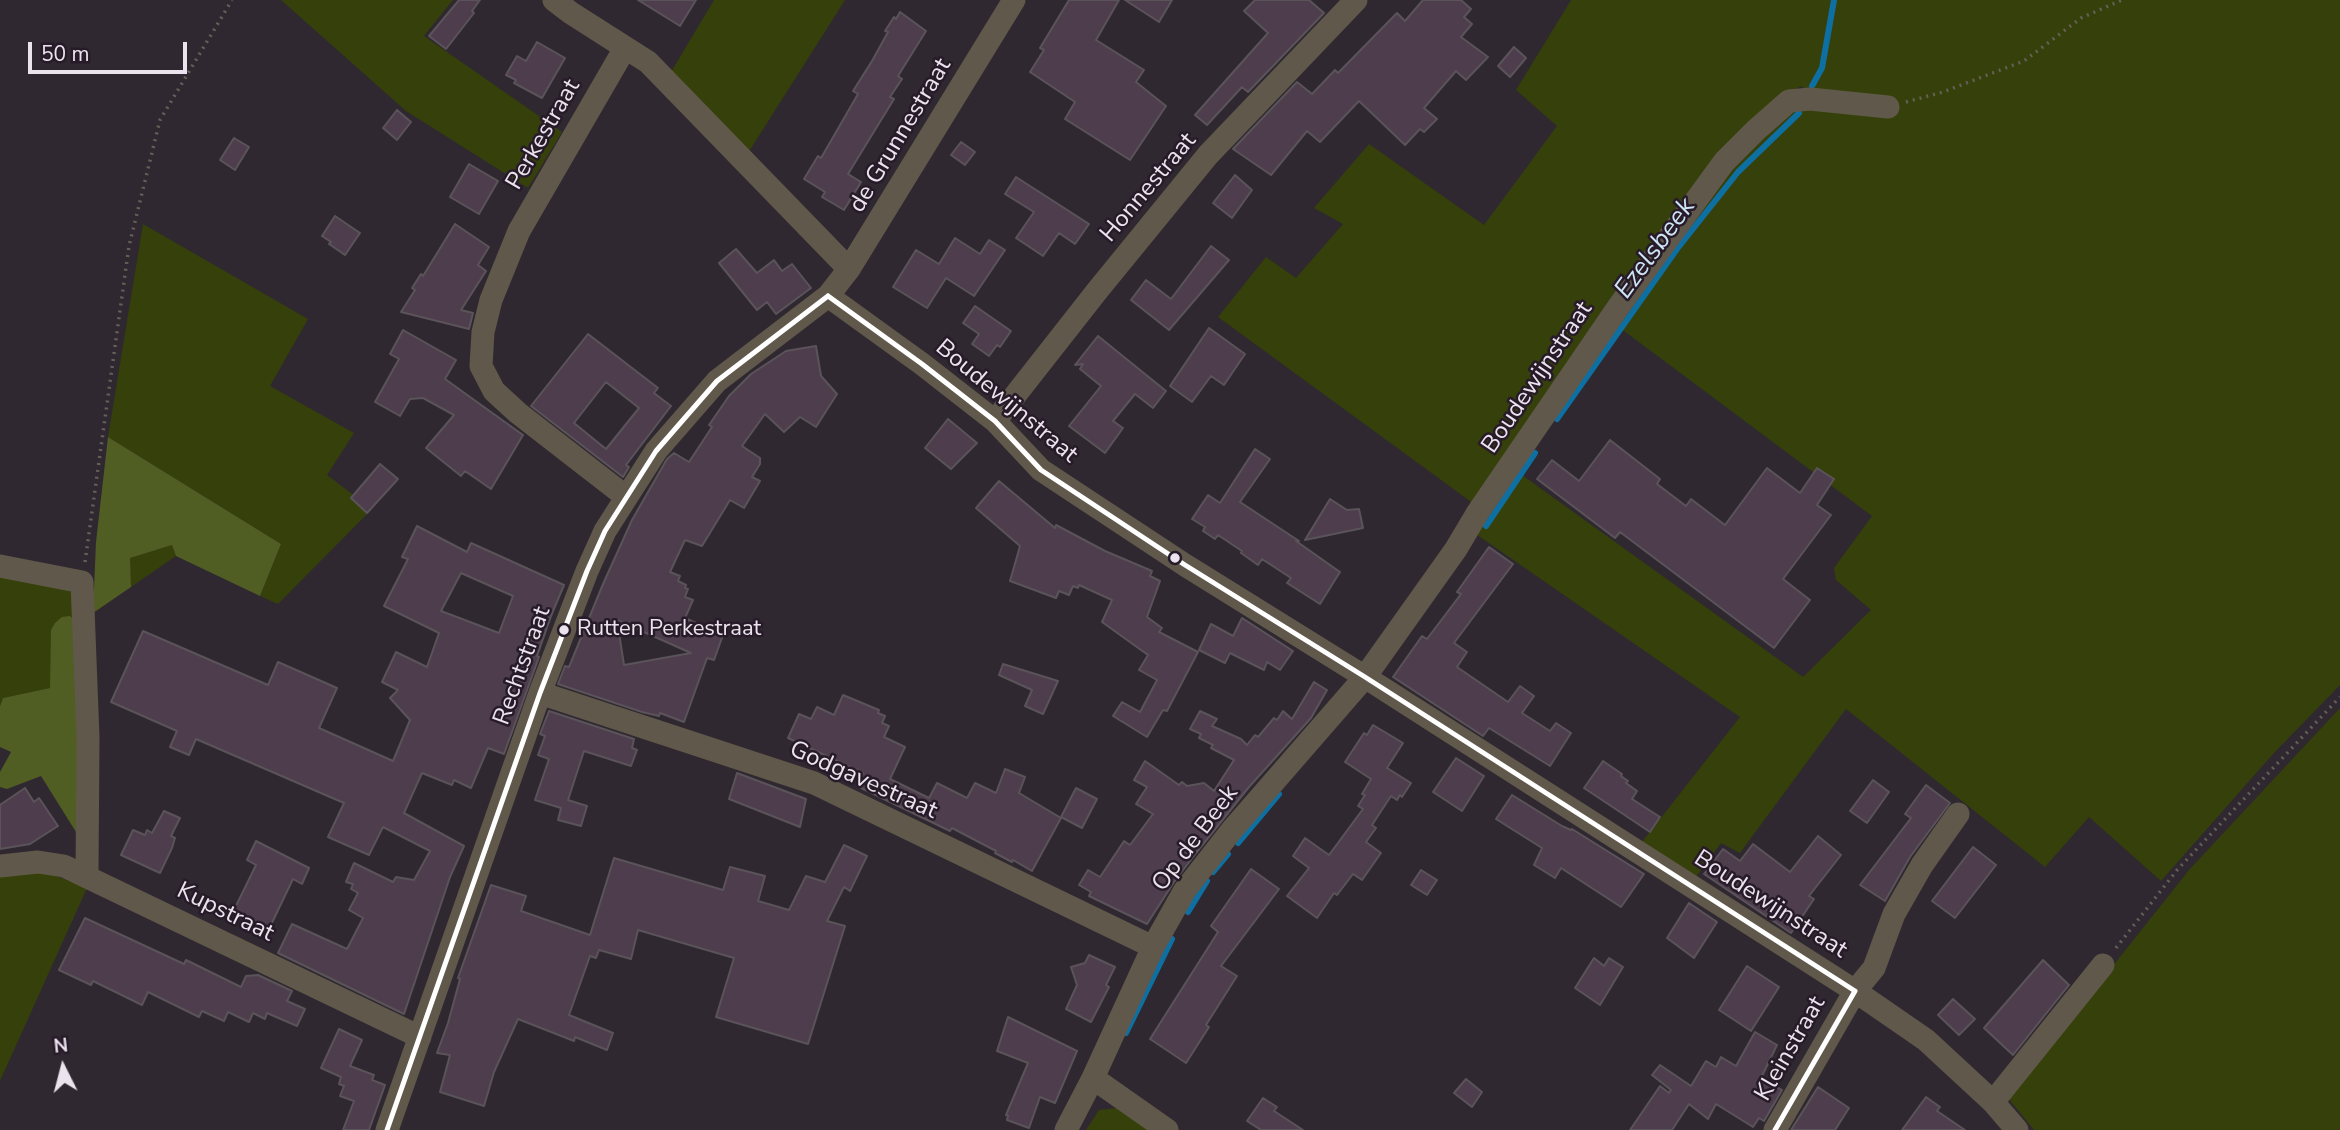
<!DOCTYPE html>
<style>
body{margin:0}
#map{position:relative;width:2340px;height:1130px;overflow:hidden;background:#2f2830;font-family:"Nunito Sans",sans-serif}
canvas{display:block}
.north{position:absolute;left:28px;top:1032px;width:70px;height:70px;-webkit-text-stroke:5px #271b2a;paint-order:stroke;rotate:354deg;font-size:19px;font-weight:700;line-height:28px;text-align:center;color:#ebe3ed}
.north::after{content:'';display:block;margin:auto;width:24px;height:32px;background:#ebe3ed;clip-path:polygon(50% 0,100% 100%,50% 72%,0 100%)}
.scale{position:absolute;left:28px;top:42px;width:159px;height:32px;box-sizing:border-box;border:4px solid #ebe3ed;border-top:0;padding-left:9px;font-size:21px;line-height:24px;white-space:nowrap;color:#ebe3ed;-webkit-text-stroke:5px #271b2a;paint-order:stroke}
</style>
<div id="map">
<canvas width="2340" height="1130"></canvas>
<div class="north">N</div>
<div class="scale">50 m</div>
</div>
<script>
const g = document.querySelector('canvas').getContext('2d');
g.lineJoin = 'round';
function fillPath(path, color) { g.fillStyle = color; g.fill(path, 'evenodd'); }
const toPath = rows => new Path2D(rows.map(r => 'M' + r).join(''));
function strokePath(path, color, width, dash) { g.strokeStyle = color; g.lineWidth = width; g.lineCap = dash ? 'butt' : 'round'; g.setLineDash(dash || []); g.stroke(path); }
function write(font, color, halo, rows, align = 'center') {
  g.font = font + ' "Nunito Sans",sans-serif'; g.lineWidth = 5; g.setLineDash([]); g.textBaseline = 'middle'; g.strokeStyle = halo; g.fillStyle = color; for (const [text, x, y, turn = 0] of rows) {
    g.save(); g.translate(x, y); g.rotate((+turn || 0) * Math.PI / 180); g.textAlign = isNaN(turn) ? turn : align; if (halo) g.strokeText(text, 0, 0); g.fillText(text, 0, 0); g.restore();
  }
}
const green = toPath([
 [281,0,453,0,424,36,562,132,528,188,406,111],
 [714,0,845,0,748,153,671,72],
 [1571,0,2340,0,2340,685,2273,754,2161,881,2089,817,2045,867,1846,709,1740,853,1721,843,1696,877,1642,842,1740,717,1473,532,1515,470,1803,677,1871,610,1836,580,1834,568,1872,516,1616,325,1712,191,1756,140,1791,110,1805,92,1802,86,1788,92,1761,113,1676,211,1474,504,1218,317,1266,257,1296,278,1343,224,1314,208,1369,144,1484,225,1557,126,1516,90],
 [143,224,308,319,270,386,354,433,327,475,372,509,278,604,260,596,281,544,108,437],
 [172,545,176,556,131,587,129,558],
 [0,574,70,591,75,601,77,623,51,630,51,688,3,698,0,706],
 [2340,708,2340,1130,2034,1130,2008,1098,2189,870],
 [46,872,87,888,0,1081,0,874],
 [1118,1108,1150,1130,1086,1130,1099,1110]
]);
const forest = toPath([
 [108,437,281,544,260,596,176,556,172,545,130,558,131,587,93,613,96,542],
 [70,616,77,623,84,835,76,832,41,776,7,789,0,787,0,772,11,752,0,747,0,706,3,698,50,688,51,630,55,623,62,617]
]);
const stream = toPath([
 [1812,86,1822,68,1834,0],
 [1557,419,1677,249,1738,172,1799,113],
 [1486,526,1535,453],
 [1238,843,1279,794],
 [1213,872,1228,854],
 [1188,912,1207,881],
 [1126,1033,1172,939]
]);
const building = toPath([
 [459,0,480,0,472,11,474,13,446,49,429,36,459,0],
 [638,0,696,0,680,26,638,0],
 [1069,0,1119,0,1096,40,1144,70,1136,82,1166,106,1130,160,1065,119,1075,102,1030,72,1044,50,1040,48,1069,0],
 [1125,0,1172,0,1159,22,1125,0],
 [1255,0,1309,0,1324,13,1248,92,1242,87,1207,125,1195,115,1268,33,1244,11,1255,0],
 [1423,0,1461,0,1471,9,1464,17,1472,24,1461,37,1488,57,1466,80,1456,71,1424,108,1437,119,1424,132,1420,129,1405,145,1359,101,1320,142,1307,131,1271,175,1233,149,1297,82,1312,94,1335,70,1338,73,1397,13,1405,21,1423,0],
 [900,12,926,31,898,76,902,79,890,97,894,99,848,174,861,182,844,210,822,197,825,192,804,179,818,156,821,158,858,94,853,91,872,61,888,32,885,31,894,17,896,19,900,12],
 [537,42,565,58,542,98,514,83,516,80,506,75,517,56,526,61,537,42],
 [1514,47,1526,58,1510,77,1498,66,1514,47],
 [397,110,411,122,397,140,383,128,397,110],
 [234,138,249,147,235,170,220,160,234,138],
 [961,142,975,152,965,165,951,155,961,142],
 [469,164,498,181,479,214,450,197,469,164],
 [1235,175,1252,190,1232,218,1213,203,1235,175],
 [1016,177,1089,224,1075,244,1059,233,1043,256,1016,238,1034,212,1005,194,1016,177],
 [335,216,360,233,345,255,329,244,331,242,322,236,335,216],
 [455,224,489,247,478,265,486,271,461,310,473,313,469,329,401,312,415,290,412,288,421,274,423,276,455,224],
 [955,238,980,254,989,240,1005,250,974,296,946,278,927,308,893,287,916,250,939,264,955,238],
 [1211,246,1229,260,1169,330,1131,300,1146,280,1171,299,1211,246],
 [736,249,757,273,774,260,782,271,792,264,811,288,776,314,767,302,757,310,719,263,736,249],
 [975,306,1011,331,1000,347,997,345,989,356,972,344,979,334,963,323,975,306],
 [1209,328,1245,354,1224,385,1211,376,1192,402,1170,386,1209,328],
 [403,330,456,360,445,379,523,435,491,489,465,471,461,476,426,448,454,415,423,398,410,399,400,416,375,402,399,359,390,354,403,330],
 [588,334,658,388,654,393,671,406,626,465,629,467,623,477,531,406,588,334],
 [606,382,639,408,606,449,574,423,606,382],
 [1098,336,1166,391,1153,408,1135,394,1113,421,1123,428,1105,453,1069,426,1101,386,1080,369,1083,364,1075,365,1098,336],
 [816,346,821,376,837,394,816,427,800,417,784,432,765,414,742,446,760,458,760,464,752,477,760,481,744,508,730,500,702,546,685,540,670,572,680,576,678,581,686,585,685,588,688,589,685,597,693,600,685,618,723,635,714,660,707,658,684,722,660,713,659,716,642,712,558,684,565,666,569,667,603,584,632,520,667,459,674,453,689,462,712,427,709,425,729,396,751,374,786,351,816,346],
 [617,620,691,653,624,665,617,620],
 [948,419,977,443,951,469,925,448,948,419],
 [1610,440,1660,479,1657,484,1686,506,1691,499,1725,525,1767,468,1800,493,1817,468,1834,479,1817,505,1831,515,1783,579,1810,600,1774,648,1620,532,1615,538,1537,479,1552,460,1579,481,1610,440],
 [1255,449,1270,459,1240,502,1299,541,1296,541,1340,572,1320,604,1287,583,1291,578,1262,559,1258,565,1241,553,1242,551,1218,535,1215,539,1203,531,1205,527,1192,519,1208,495,1220,503,1255,449],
 [380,464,398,479,367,513,351,498,380,464],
 [999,481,1055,528,1056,525,1105,551,1152,571,1150,576,1160,581,1147,617,1162,628,1159,632,1198,652,1167,711,1163,710,1147,737,1113,716,1122,702,1140,712,1157,680,1139,670,1148,655,1102,622,1112,600,1079,585,1078,588,1073,586,1069,595,1059,591,1056,598,1010,581,1020,546,976,508,999,481],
 [1330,499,1347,510,1359,509,1363,528,1305,540,1330,499],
 [417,526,467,552,471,543,564,585,551,616,537,656,539,657,504,754,488,748,471,788,454,780,452,785,422,773,404,813,464,846,450,877,404,1014,278,953,292,924,347,949,363,918,349,910,358,893,351,889,353,884,346,882,354,863,393,882,396,877,414,880,430,851,383,827,369,855,328,837,344,803,196,739,189,755,170,747,177,731,111,702,143,631,268,685,278,662,337,688,319,728,393,761,410,720,390,698,398,690,382,682,396,652,427,667,439,633,384,606,408,559,402,557,417,526],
 [461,573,513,596,499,633,441,611,461,573],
 [1489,547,1513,564,1454,643,1467,652,1457,667,1508,702,1520,686,1534,696,1522,713,1550,731,1556,723,1571,733,1550,766,1489,728,1483,736,1393,677,1422,636,1427,639,1461,594,1457,592,1489,547],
 [1242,618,1293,651,1280,670,1267,662,1264,670,1230,653,1225,663,1199,650,1211,624,1233,636,1242,618],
 [1003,664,1058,681,1043,714,1025,706,1032,690,999,675,1003,664],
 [1314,682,1327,690,1311,718,1249,787,1196,853,1174,882,1147,924,1089,896,1091,892,1079,885,1088,870,1100,877,1124,841,1130,845,1153,814,1136,804,1147,787,1134,780,1145,761,1179,785,1182,782,1187,786,1204,783,1214,791,1234,760,1211,748,1213,745,1199,738,1201,734,1190,729,1200,711,1217,719,1212,726,1241,739,1247,745,1255,735,1258,737,1274,718,1277,720,1283,711,1292,719,1314,682],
 [843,695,879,710,878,713,885,716,882,723,889,726,884,737,905,747,890,779,929,798,937,783,967,798,975,783,996,793,1005,769,1025,777,1019,793,1061,818,1032,871,1013,860,1012,862,995,853,996,851,952,828,950,831,857,786,863,773,788,738,799,714,811,719,817,707,834,715,843,695],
 [549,711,634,739,632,748,637,750,631,766,584,751,568,800,587,806,581,826,558,820,561,808,535,800,549,759,538,755,545,736,540,734,549,711],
 [1373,725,1403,743,1387,768,1411,783,1402,797,1400,795,1397,800,1391,796,1372,825,1376,828,1366,842,1381,853,1362,880,1353,874,1337,895,1334,893,1317,918,1287,896,1309,868,1293,856,1305,838,1329,855,1363,809,1358,806,1365,795,1362,794,1371,779,1345,762,1364,733,1367,735,1373,725],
 [1456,758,1484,776,1462,811,1433,792,1456,758],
 [1603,761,1622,774,1621,776,1628,781,1626,783,1637,791,1632,799,1660,817,1650,832,1584,788,1603,761],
 [737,773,806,799,800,827,729,799,737,773],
 [1873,780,1889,792,1867,823,1850,811,1873,780],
 [1926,785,1950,803,1910,857,1885,901,1860,885,1911,818,1905,814,1926,785],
 [25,788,34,802,39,798,58,826,30,844,0,849,0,805,25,788],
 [1076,788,1097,799,1082,828,1061,817,1076,788],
 [1512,795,1562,826,1571,830,1572,829,1644,874,1621,907,1561,868,1555,878,1534,865,1542,848,1496,819,1512,795],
 [164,811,180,818,171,836,175,838,172,848,160,873,121,855,133,830,145,835,147,830,152,833,164,811],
 [1818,836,1841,855,1809,896,1814,899,1791,933,1704,874,1723,849,1740,861,1753,844,1790,872,1818,836],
 [256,841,309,868,302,884,293,879,269,929,233,912,256,865,247,860,256,841],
 [844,845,867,856,850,891,844,887,827,921,845,926,808,1044,716,1017,734,958,638,930,631,959,599,950,596,958,590,956,569,1015,613,1033,607,1050,575,1037,574,1041,518,1019,494,1072,484,1106,440,1092,450,1055,437,1053,448,1023,460,979,458,978,491,885,526,896,521,911,590,935,614,858,723,890,730,867,765,876,758,901,789,910,806,876,825,882,844,845],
 [1973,847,1996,865,1955,918,1932,901,1973,847],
 [1251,869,1279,889,1221,966,1237,976,1206,1025,1209,1027,1186,1063,1150,1039,1218,932,1211,926,1251,869],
 [1421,870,1437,880,1427,895,1411,885,1421,870],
 [1689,903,1717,922,1694,958,1667,938,1689,903],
 [85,918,184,964,186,960,241,987,246,976,258,975,292,991,287,1001,305,1009,297,1026,267,1013,265,1019,253,1013,249,1022,228,1012,224,1021,202,1011,199,1017,148,992,142,1005,93,981,91,985,59,970,85,918],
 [1089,955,1115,967,1106,985,1109,987,1091,1022,1066,1009,1077,985,1071,967,1085,963,1089,955],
 [1594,958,1604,966,1609,958,1623,967,1600,1005,1575,988,1594,958],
 [2043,960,2069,985,2013,1055,1984,1028,2043,960],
 [1747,966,1779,987,1751,1031,1719,1010,1747,966],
 [1953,999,1975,1019,1959,1035,1938,1015,1953,999],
 [1008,1017,1077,1051,1055,1103,1040,1097,1029,1128,1007,1120,1008,1116,1006,1115,1028,1063,997,1051,1008,1017],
 [339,1029,362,1040,350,1066,374,1075,372,1080,385,1085,369,1130,343,1130,354,1101,340,1096,344,1086,339,1084,341,1077,321,1068,339,1029],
 [1755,1032,1777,1045,1761,1078,1782,1090,1764,1121,1759,1118,1753,1127,1716,1104,1708,1119,1689,1104,1672,1130,1630,1130,1660,1086,1669,1093,1671,1090,1652,1075,1660,1065,1691,1086,1706,1061,1716,1067,1721,1057,1736,1066,1755,1032],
 [1466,1079,1482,1092,1472,1107,1454,1093,1466,1079],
 [1818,1087,1849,1108,1835,1130,1791,1130,1818,1087],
 [1926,1097,1940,1107,1937,1111,1965,1130,1902,1130,1926,1097],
 [1263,1098,1277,1107,1274,1111,1303,1130,1261,1130,1247,1121,1263,1098]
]);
const path = toPath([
 [1906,102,1943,92,2024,61,2081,18,2122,0],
 [85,562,129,246,160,120,232,0],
 [2116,948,2177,870,2340,697]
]);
const minor = toPath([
 [554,0,571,13,648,62,849,269],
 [625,48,519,231,491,300,483,332,481,366,494,391,518,413,625,496],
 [828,296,922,364,995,421,1041,470,1185,565,1365,677,1855,991,1926,1040,1993,1102,2017,1130],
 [995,421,1097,291,1208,155,1356,0],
 [0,566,82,582,88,737,87,875],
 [540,693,814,783,1153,947],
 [0,866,38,862,64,866,420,1037],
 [1093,1078,1167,1130],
 [1993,1102,2103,965],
 [387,1130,540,693,587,571,605,531,656,451,717,381,828,296,849,269,1014,0],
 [1066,1130,1093,1078,1153,947,1185,890,1232,830,1365,677,1456,549,1478,512,1619,306,1724,162,1756,130,1789,101,1810,99,1888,107],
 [1775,1130,1855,991,1874,968,1894,914,1922,865,1958,814]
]);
const bus1 = toPath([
 [828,296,922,364,995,421,1041,470,1185,565,1365,677,1855,991],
 [387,1130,540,693,587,571,605,531,656,451,717,381,828,296],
 [1775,1130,1855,991]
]);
const markers = [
 [1175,558,6,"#ebe3ed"],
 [564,630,6,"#ebe3ed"]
];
const busNames = [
 ["Rutten Perkestraat",577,630]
];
const streetNames = [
 ["Perkestraat",544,135,-60],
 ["de Grunnestraat",901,136,-59],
 ["Honnestraat",1149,188,-50],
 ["Boudewijnstraat",1538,378,-56],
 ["Boudewijnstraat",1006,402,40],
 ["Rechtstraat",523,666,-70],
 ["Godgavestraat",863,781,24],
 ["Op de Beek",1196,839,-53],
 ["Boudewijnstraat",1770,905,33],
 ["Kupstraat",225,913,26],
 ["Kleinstraat",1791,1049,-60]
];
const waterNames = [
 ["Ezelsbeek",1656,249,-54]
];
fillPath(green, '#36400a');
fillPath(forest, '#515e23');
strokePath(stream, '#0e70a2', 6);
fillPath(building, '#4e3e4d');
strokePath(building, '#5a5359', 2);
strokePath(path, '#655f58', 3.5, [2, 5]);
strokePath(minor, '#60584a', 23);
strokePath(bus1, '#fff', 5);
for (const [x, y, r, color] of markers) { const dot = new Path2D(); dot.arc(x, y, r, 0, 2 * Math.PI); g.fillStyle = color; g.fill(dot); strokePath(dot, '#271b2a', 2.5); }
write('22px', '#ebe3ed', '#271b2a', busNames, 'left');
write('24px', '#ebe3ed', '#271b2a', streetNames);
write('italic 26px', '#d0e5f4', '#271b2a', waterNames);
</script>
